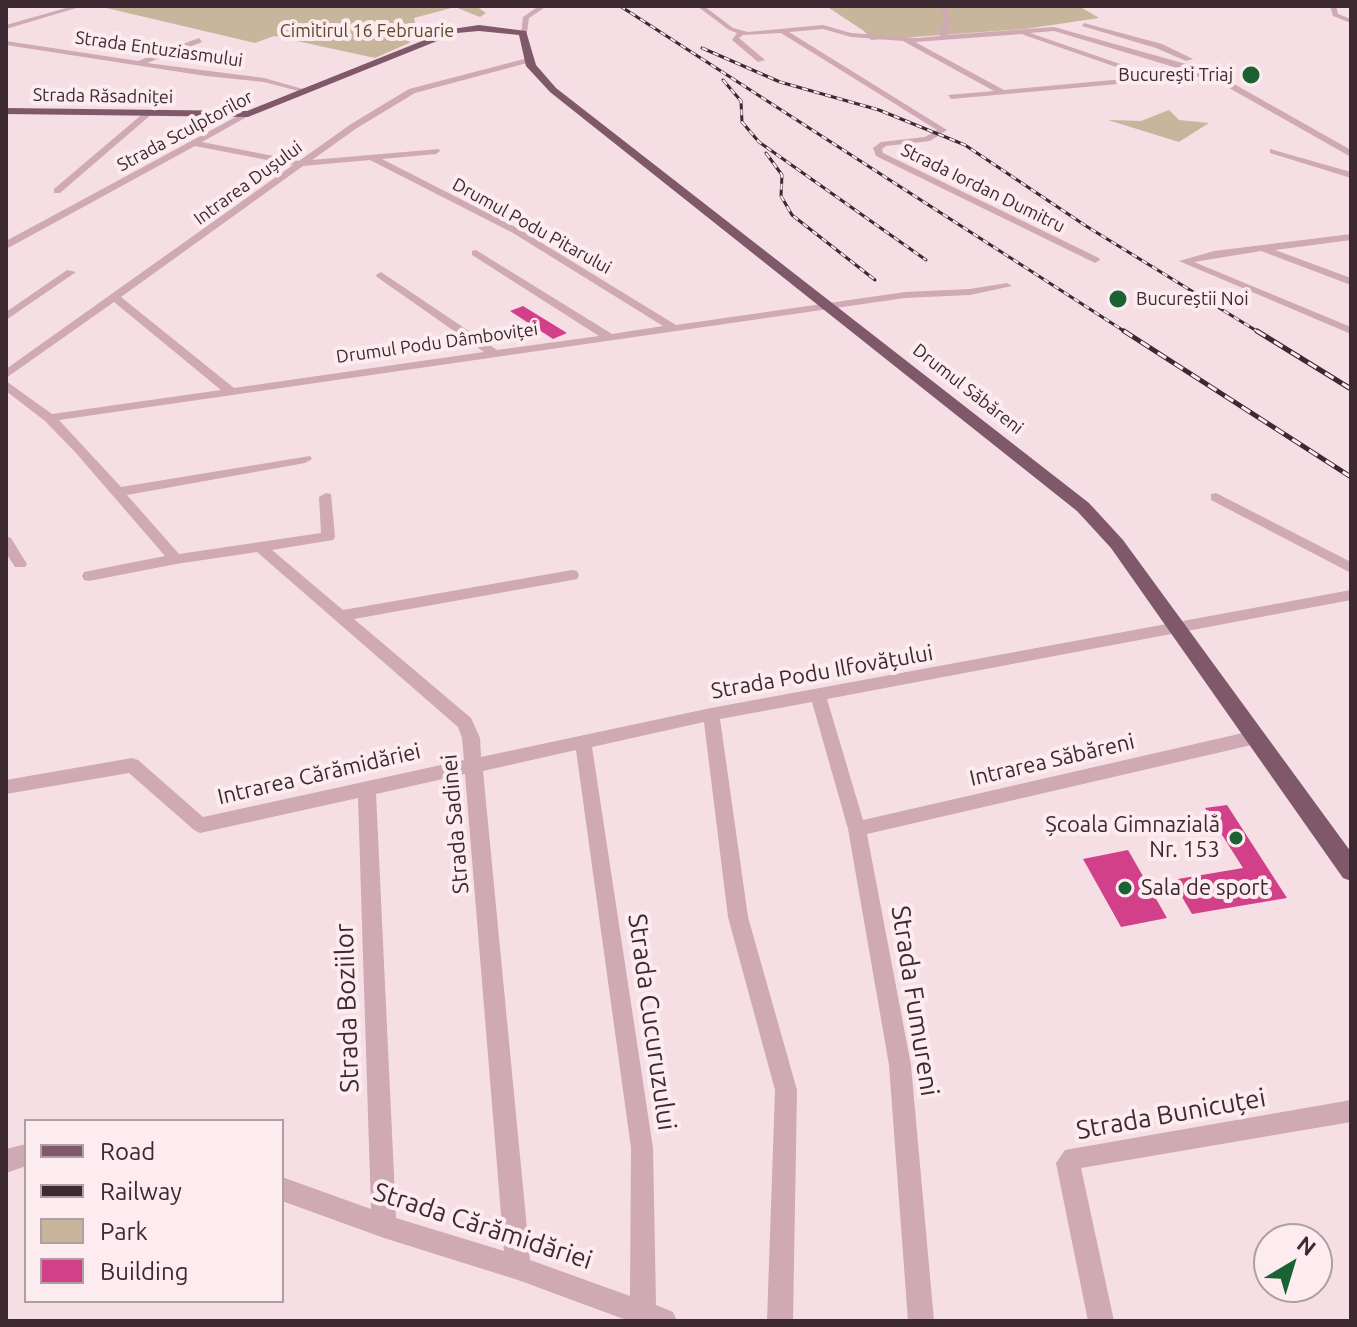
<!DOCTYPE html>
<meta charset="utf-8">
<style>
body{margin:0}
#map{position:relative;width:1357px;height:1327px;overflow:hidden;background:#f5dfe4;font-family:Ubuntu,sans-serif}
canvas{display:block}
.frame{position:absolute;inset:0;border:8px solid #3c2931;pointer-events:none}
.legend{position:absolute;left:24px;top:1119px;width:260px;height:184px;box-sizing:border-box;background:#fcecef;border:2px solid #af9ea3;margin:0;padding:10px 14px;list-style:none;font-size:24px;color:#3c2931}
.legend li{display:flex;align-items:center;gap:16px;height:40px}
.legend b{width:40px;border:2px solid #af9ea3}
.north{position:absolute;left:1253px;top:1223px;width:80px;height:80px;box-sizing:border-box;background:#fcecef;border:2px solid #af9ea3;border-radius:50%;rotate:38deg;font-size:22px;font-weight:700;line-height:32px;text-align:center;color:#3c2931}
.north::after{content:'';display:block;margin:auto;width:28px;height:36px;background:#1a6231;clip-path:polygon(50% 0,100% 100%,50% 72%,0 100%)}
</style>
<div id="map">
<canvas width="1357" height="1327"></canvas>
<div class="frame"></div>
<ul class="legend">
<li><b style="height:10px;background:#7f5969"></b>Road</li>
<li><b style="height:10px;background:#3c2931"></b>Railway</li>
<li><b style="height:22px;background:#c7b59c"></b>Park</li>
<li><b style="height:22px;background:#d24089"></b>Building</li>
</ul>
<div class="north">N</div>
</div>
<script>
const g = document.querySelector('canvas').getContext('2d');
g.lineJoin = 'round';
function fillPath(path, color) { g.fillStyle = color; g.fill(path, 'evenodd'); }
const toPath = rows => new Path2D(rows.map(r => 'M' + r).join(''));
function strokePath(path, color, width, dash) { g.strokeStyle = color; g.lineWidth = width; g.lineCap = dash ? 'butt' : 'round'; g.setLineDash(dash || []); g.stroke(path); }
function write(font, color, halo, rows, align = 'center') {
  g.font = font + ' Ubuntu,sans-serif'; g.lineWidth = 8; g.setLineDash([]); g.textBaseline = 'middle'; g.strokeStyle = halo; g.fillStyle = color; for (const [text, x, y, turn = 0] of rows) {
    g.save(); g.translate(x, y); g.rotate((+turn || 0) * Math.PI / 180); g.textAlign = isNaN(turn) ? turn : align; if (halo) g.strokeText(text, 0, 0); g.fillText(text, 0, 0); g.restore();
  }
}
const green = toPath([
 [98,6,476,6,486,13,480,17,455,7,414,18,416,29,409,43,375,58,274,36,255,43],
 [826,6,1079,6,1099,18,1025,29,871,40,864,31],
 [1169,110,1179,120,1209,123,1179,142,1108,120,1141,121]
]);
const building = toPath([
 [523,306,567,333,553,339,510,311],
 [1227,805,1287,898,1192,914,1172,880,1243,868,1205,808],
 [1128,850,1167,918,1121,927,1083,859]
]);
const minor = toPath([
 [73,6,83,6,6,29,6,25,73,6],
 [539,6,547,6,529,18,527,33,521,34,523,17,539,6],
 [697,6,704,6,733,28,748,32,823,25,851,33,917,38,940,36,941,27,945,21,940,6,946,6,951,21,947,27,948,35,1054,27,1211,71,1351,150,1351,157,1208,76,951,99,948,95,994,91,903,41,851,37,823,29,789,32,947,130,930,141,886,146,882,149,883,153,1099,258,1100,260,1095,263,876,156,873,148,881,142,925,137,937,130,781,33,743,35,739,38,765,60,758,62,732,40,737,33,729,30,697,6],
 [1054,31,1194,73,1155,76,1030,33,1054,31],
 [1023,34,1024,35,1145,77,1004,90,915,42,1023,34],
 [1330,6,1336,6,1338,14,1351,19,1351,23,1333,16,1330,6],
 [1084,23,1162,44,1193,59,1186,61,1156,48,1082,26,1084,23],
 [199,38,202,42,147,63,264,78,310,91,306,93,264,82,206,76,6,45,6,41,138,61,199,38],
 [528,58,531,62,415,93,357,128,312,160,439,149,440,151,436,154,382,159,519,229,676,325,905,292,970,289,1007,283,1012,286,970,295,905,298,59,420,121,487,310,456,312,459,305,463,127,495,179,554,321,533,319,497,326,493,331,494,335,537,333,540,272,550,343,610,572,570,577,571,579,575,577,579,572,580,354,619,471,718,480,738,481,757,711,708,1351,590,1351,600,827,699,863,820,1256,730,1262,732,1265,737,1262,742,1256,744,867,834,911,1065,934,1321,908,1321,889,1065,848,829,812,702,720,719,748,917,797,1090,793,1321,767,1321,775,1090,728,917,704,722,592,747,653,1148,656,1305,673,1312,677,1321,629,1321,518,1280,384,1238,282,1201,282,1177,371,1209,358,798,200,833,194,830,129,773,6,794,6,780,132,758,138,760,203,817,464,760,462,738,458,727,257,552,176,564,89,581,84,580,82,576,84,572,165,556,76,453,45,421,6,391,6,381,52,414,221,390,114,302,6,378,6,369,293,165,195,146,10,247,6,248,6,241,245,112,252,114,202,142,299,161,351,124,409,89,528,58],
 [370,160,513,233,663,326,612,334,476,250,472,251,472,255,599,336,497,350,381,272,376,275,377,277,484,352,234,388,121,297,303,166,370,160],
 [576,750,631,1148,630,1296,530,1260,483,771,576,750],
 [465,774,504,1251,396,1218,376,794,465,774],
 [146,111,153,113,60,193,54,193,54,189,146,111],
 [1270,149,1351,172,1351,178,1270,153,1270,149],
 [1351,234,1351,240,1275,250,1351,278,1351,285,1261,251,1194,262,1351,327,1351,334,1179,261,1214,251,1351,234],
 [67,270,76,272,6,320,6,312,67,270],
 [1216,493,1351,562,1351,573,1211,500,1211,494,1216,493],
 [6,536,11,538,25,561,27,564,25,567,15,567,6,553,6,536],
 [1351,1100,1351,1122,1081,1168,1114,1321,1088,1321,1056,1163,1065,1150,1351,1100],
 [26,1144,26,1166,6,1173,6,1149,26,1144]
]);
const major = toPath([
 [479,25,526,31,536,65,556,88,1089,503,1123,540,1351,852,1351,881,1343,878,1111,548,1077,511,550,92,526,66,519,35,479,31,457,33,248,117,6,114,6,108,247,111,452,29,479,25]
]);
const railFar1 = toPath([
 [620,6,1127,333],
 [702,48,780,82,879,110,965,145,1086,226,1260,333],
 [723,80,741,101,742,122,759,142,926,260],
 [766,153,782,175,781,196,792,215,875,280]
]);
const rail = toPath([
 [1124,331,1351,477],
 [1257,331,1351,389]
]);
const markers = [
 [1251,75,10,"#1a6231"],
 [1118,299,10,"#1a6231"],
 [1236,838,8,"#1a6231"],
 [1125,888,8,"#1a6231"]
];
const farParknames = [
 ["Cimitirul 16 Februarie",367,31]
];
const farStreetnames = [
 ["Strada Entuziasmului",159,49,8],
 ["Strada Răsadniței",103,96,1],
 ["Strada Sculptorilor",185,131,-28],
 ["Intrarea Dușului",248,183,-36],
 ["Strada Iordan Dumitru",983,188,26],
 ["Drumul Podu Pitarului",532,226,29],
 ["Drumul Podu Dâmboviței",437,343,-8],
 ["Drumul Săbăreni",968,389,38]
];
const farPoinames = [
 ["București Triaj",1233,75],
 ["Bucureștii Noi",1136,299,"left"]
];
const streetNames = [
 ["Strada Podu Ilfovățului",822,672,-10],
 ["Intrarea Săbăreni",1052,760,-13],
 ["Intrarea Cărămidăriei",319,774,-13],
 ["Strada Sadinei",455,824,-95]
];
const poiNames = [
 ["Școala Gimnazială",1220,825],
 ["Nr. 153",1220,850],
 ["Sala de sport",1141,888,"left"]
];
const nearStreetnames = [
 ["Strada Fumureni",915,1001,81],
 ["Strada Boziilor",347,1008,-92],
 ["Strada Cucuruzului",652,1022,82],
 ["Strada Bunicuței",1171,1114,-10],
 ["Strada Cărămidăriei",483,1226,18]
];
fillPath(green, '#c7b59c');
fillPath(building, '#d24089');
fillPath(minor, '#cfa9b4');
fillPath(major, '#7f5969');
strokePath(railFar1, '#3c2931', 3);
strokePath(rail, '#3c2931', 5);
strokePath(railFar1, '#fcecef', 2, [6]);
strokePath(rail, '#fcecef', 3, [10]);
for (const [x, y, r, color] of markers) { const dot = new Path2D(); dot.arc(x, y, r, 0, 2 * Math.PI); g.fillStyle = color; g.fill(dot); strokePath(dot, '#fcecef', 3); }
write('18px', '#5d4a2a', '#fcecef', farParknames);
write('18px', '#3c2931', '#fcecef', farStreetnames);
write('18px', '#3c2931', '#fcecef', farPoinames, 'right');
write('22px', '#3c2931', '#fcecef', streetNames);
write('22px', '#3c2931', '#fcecef', poiNames, 'right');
write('26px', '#3c2931', '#fcecef', nearStreetnames);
</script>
